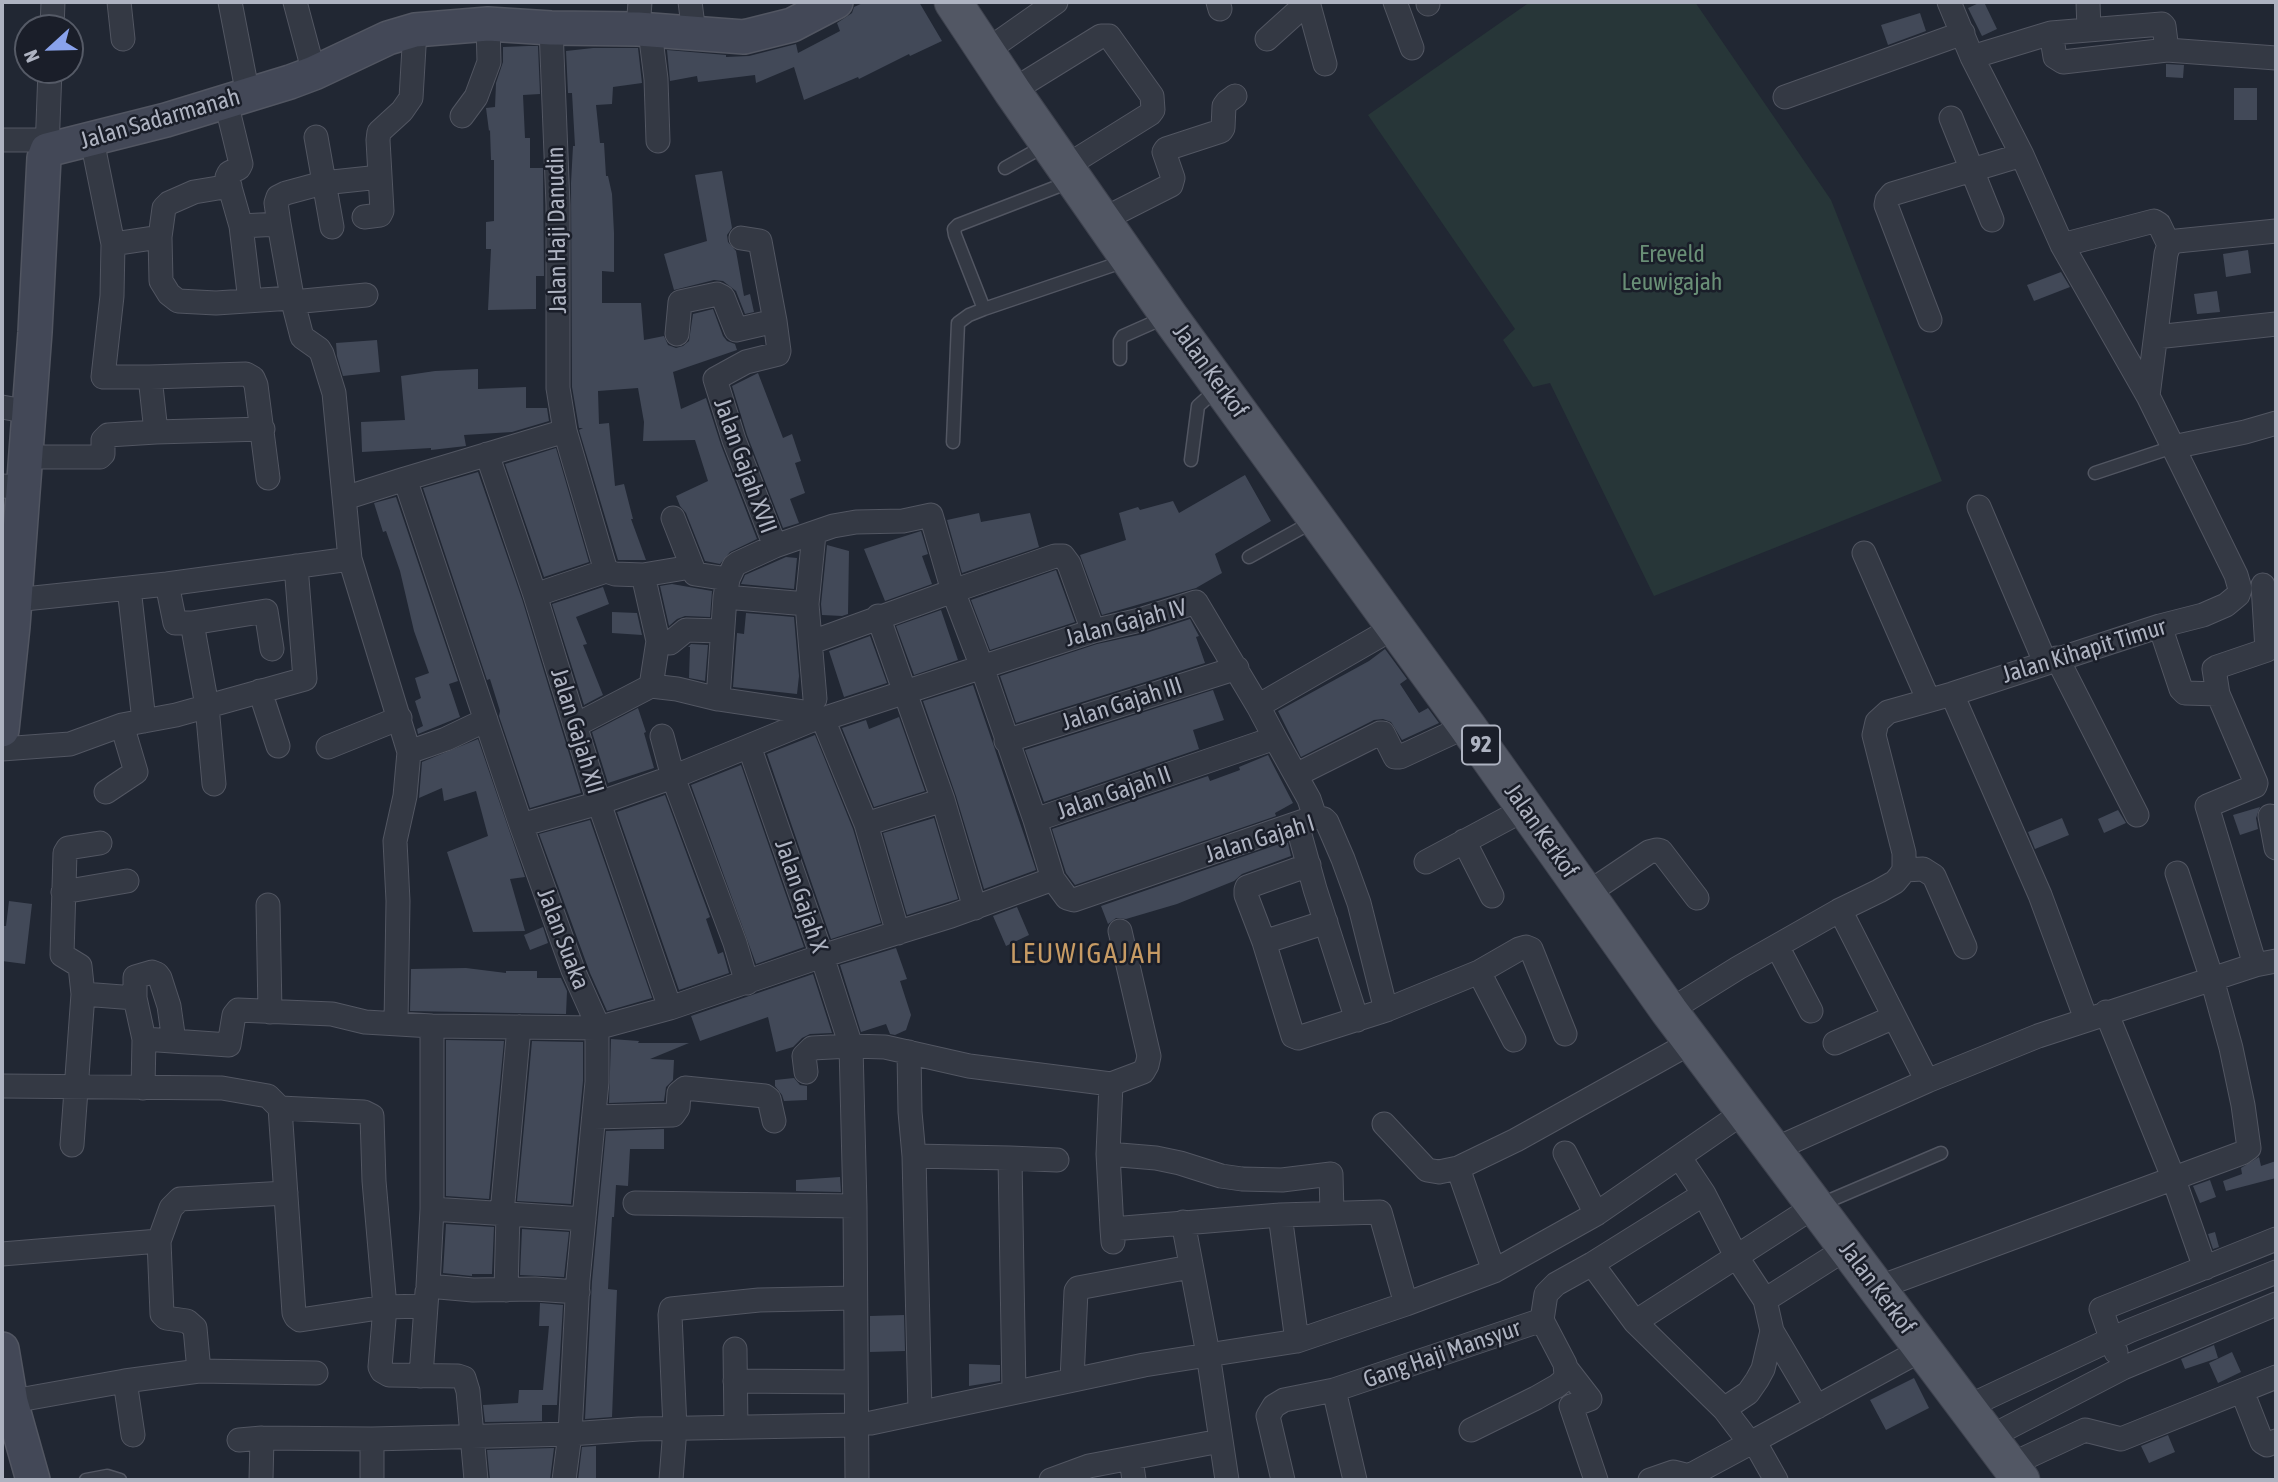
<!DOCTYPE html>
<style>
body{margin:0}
#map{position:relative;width:2278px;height:1482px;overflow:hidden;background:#212733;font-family:"Asap Condensed",sans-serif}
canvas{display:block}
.frame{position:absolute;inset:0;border:4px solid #aeb3c1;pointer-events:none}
.north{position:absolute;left:14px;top:14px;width:70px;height:70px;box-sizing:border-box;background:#1a1e29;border:2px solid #555a66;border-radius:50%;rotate:248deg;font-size:19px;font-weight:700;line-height:28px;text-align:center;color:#aeb3c1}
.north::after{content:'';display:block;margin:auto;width:24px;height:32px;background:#89a2ec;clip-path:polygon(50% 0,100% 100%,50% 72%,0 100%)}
</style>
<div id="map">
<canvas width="2278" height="1482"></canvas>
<div class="frame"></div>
<div class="north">N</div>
</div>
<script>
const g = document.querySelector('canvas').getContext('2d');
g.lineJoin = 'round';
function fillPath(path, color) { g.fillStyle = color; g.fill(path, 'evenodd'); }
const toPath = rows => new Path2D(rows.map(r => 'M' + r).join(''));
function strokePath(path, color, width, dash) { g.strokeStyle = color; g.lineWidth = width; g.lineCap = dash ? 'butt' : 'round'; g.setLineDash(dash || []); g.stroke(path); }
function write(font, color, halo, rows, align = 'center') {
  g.font = font + ' "Asap Condensed",sans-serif'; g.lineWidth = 5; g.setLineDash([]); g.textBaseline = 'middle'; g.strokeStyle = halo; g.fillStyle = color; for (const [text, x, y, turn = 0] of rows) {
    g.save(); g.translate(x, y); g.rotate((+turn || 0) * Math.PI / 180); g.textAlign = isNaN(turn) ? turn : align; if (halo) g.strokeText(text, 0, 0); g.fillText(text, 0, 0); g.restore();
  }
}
const green = toPath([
 [1530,2,1695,2,1831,200,1942,481,1654,596,1550,383,1533,387,1503,340,1515,329,1368,115]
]);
const building = toPath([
 [865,2,919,2,942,41,910,56,909,54,859,79,858,77,804,100,794,67,756,83,755,75,698,82,697,76,670,81,667,50,726,55,726,57,749,56,796,44,798,53,840,31,837,23,852,13,854,7],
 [1981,2,1984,2,1997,29,1982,36,1968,8],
 [1920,13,1926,31,1888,45,1881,25],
 [528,46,538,46,540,94,523,95,525,138,530,138,530,168,543,168,544,276,536,276,536,309,488,310,491,249,486,249,486,222,494,221,494,160,491,160,490,130,489,131,486,108,495,107,496,83,503,62,503,47],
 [593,48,638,48,642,83,613,87,612,104,596,105,600,143,604,143,606,176,608,176,612,194,614,233,614,272,602,271,602,303,641,303,644,340,664,336,668,345,676,348,683,346,689,341,693,314,713,309,723,336,727,341,735,344,737,350,673,372,681,409,706,398,721,445,757,539,730,552,720,564,705,561,686,513,680,506,676,496,708,481,695,440,643,441,644,422,638,388,598,391,599,424,609,423,615,486,624,484,633,519,631,519,646,560,618,560,579,430,583,428,579,428,572,387,571,183,573,146,575,146,572,93,568,93,566,51],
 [2166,64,2184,65,2183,78,2166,77],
 [2234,88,2257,88,2257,120,2234,120],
 [722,171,732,228,727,235,728,242,736,251,744,296,750,294,754,312,745,314,736,291,723,281,714,280,674,290,664,254,707,241,695,175],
 [2248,250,2251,273,2226,277,2223,254],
 [2061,272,2070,287,2034,301,2027,285],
 [2217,291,2220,312,2197,314,2194,294],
 [377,340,380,372,343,376,337,356,336,343],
 [478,369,478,389,526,387,526,408,547,408,549,421,512,432,464,435,466,446,431,450,431,448,362,452,361,422,405,420,401,376,435,371],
 [758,373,783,438,792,434,801,461,795,463,805,493,790,499,799,523,783,528,747,435,732,386],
 [556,448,589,562,544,577,505,464],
 [478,472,522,599,581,793,530,808,499,716,500,711,490,679,487,680,423,488],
 [1245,475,1271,521,1215,554,1222,573,1196,588,1102,615,1080,555,1126,540,1119,513,1138,507,1140,510,1173,501,1179,513],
 [396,497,458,681,449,684,460,717,418,734,417,729,423,726,415,701,421,698,415,678,429,673,414,631,400,571,386,531,383,532,374,503],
 [979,513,981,522,1030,513,1039,547,962,573,947,520],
 [921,531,928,554,922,556,932,584,885,601,864,549],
 [827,545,849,551,848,614,842,616,822,615,821,604],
 [786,557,797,558,794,589,741,584,745,575],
 [1056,570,1075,622,990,650,971,600],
 [672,584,712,591,710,617,685,616,677,619,669,626,660,586],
 [603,587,609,604,576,617,587,644,583,645,603,695,584,705,552,604],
 [941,610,958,660,914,675,896,626],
 [612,612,637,613,642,635,612,633],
 [746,613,794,617,799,676,797,694,733,687,737,633,744,634],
 [1190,619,1199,636,1196,637,1205,663,1016,723,1000,676,1097,644,1143,634],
 [870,636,887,683,844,697,829,651],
 [691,644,708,645,705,681,689,678,690,647,688,647],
 [1385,649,1407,679,1400,684,1419,713,1428,708,1439,723,1402,740,1391,722,1383,719,1374,720,1301,757,1278,711,1369,661],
 [973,685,1036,870,984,889,956,796,923,701],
 [1213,690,1224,720,1193,730,1199,749,1044,802,1025,750],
 [638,708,646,732,644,733,654,768,608,783,592,732],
 [899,717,925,791,874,807,842,728,866,720,869,729],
 [815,735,853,829,881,923,831,939,767,754],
 [478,739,525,877,510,879,525,931,473,932,447,852,488,836,476,791,444,801,442,788,419,798,422,762],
 [1268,755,1293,803,1275,813,1276,816,1075,885,1066,873,1052,829,1208,776,1210,781,1240,770,1239,767],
 [741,765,804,947,756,964,691,785],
 [665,795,710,917,706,919,718,954,723,952,729,973,679,990,617,812],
 [2260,807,2256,818,2258,829,2240,835,2233,815],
 [2118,810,2126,823,2104,833,2098,819],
 [934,818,958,899,907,915,883,833],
 [2062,818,2069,835,2035,849,2028,832],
 [590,820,652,998,607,1011,590,973,539,834],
 [1285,842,1288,843,1291,856,1242,874,1234,881,1177,904,1126,919,1116,918,1108,924,1101,906],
 [9,901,32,904,25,964,2,961,2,926,6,926],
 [1017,907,1029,935,1006,946,993,916],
 [543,927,548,943,530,950,524,935],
 [896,948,907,979,900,981,911,1015,906,1030,895,1035,890,1034,886,1024,861,1032,840,965],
 [466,968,506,973,506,971,537,971,537,978,561,978,567,991,566,1014,410,1011,411,969],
 [813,974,832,1033,810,1034,802,1038,793,1047,776,1052,768,1017,700,1041,691,1016],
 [611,1039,639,1041,638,1043,689,1043,650,1059,674,1060,673,1080,666,1087,664,1101,609,1103],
 [446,1040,504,1041,489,1199,446,1196],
 [532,1041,583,1042,583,1081,571,1204,517,1201],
 [794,1078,800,1085,807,1086,807,1100,784,1101,782,1095,775,1086,775,1080],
 [664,1129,664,1149,630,1149,628,1186,616,1185,614,1217,612,1217,608,1289,617,1290,612,1417,585,1419,592,1281,606,1131],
 [2259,1157,2261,1166,2276,1161,2276,1178,2226,1191,2223,1181,2242,1174,2241,1168],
 [840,1177,841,1192,796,1191,796,1180],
 [2210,1180,2216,1197,2200,1203,2193,1186],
 [446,1224,494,1227,492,1274,472,1274,472,1276,443,1273],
 [522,1229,569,1232,564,1277,520,1275],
 [2215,1232,2219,1247,2213,1249,2208,1234],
 [540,1303,563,1305,557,1405,542,1405,542,1421,485,1422,483,1405,518,1403,519,1390,543,1390,549,1326,539,1326],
 [904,1315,905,1351,870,1352,870,1316],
 [2214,1345,2218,1358,2185,1369,2181,1359],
 [2232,1352,2241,1372,2218,1383,2209,1363],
 [969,1364,1000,1365,1000,1381,969,1386],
 [1914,1378,1929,1408,1886,1430,1870,1400],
 [2168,1435,2175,1452,2149,1463,2141,1446],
 [596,1446,596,1480,578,1480,582,1447],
 [554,1448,550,1480,490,1480,487,1450]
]);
const service = toPath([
 [1005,168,1046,145],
 [984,309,955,235,954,229,958,225,1072,181],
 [1120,359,1120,341,1123,336,1166,317],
 [953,442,958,323,969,315,984,309,1125,261],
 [1191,460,1198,406,1217,389],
 [2095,473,2173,447],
 [1249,557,1314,521],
 [1819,1205,1941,1153],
 [86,1480,107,1476,120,1480]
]);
const minor = toPath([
 [119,2,123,39],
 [230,2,248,95],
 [295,2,314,73],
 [690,2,694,33],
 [1218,2,1220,9],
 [1308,2,1325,64],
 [1395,2,1412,48],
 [1428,2,1428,4],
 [1949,2,1972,57,2022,155,2062,245,2148,396],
 [2088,2,2089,30],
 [52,28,53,2],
 [551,28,558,205,558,388,565,431,606,571,615,574,643,575,691,567],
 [638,29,640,2],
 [650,31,656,79,658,141],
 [2051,33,2055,57,2063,62,2167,50],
 [1267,39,1308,2],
 [985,52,1056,2],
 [1972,57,2051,33,2162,24,2164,26,2167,50,2276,58],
 [1012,91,1101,36,1109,36,1152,96,1153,110,1150,114,1065,167],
 [1785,97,1963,33],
 [226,102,241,164,239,168,229,173,227,177,241,226,250,301],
 [462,116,476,97,489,62,488,24],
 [1951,118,1992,220],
 [316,137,332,227],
 [2,140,47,140],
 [92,140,113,244,112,296,103,377,150,377],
 [47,150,50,70],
 [230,186,194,192,169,203,164,208,160,237,161,281,169,294,178,301,216,303,292,298],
 [364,217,380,215,382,211,378,140,379,132,402,111,411,98,415,30],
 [1102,220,1171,185,1173,178,1164,152,1166,149,1221,131,1223,128,1224,106,1227,102,1235,96],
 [279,224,276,203,278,197,286,193,323,183,380,177],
 [241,226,279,224,293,302,302,337,319,349,322,354,334,393,350,559,409,752,405,796,395,841,398,901,396,1023],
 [741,238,760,241,775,321],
 [113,244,160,237],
 [2062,245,2154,221,2159,224,2169,245],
 [293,302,366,295],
 [1930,320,1886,205,1887,200,1892,194,2022,155],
 [677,334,680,302,717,294,723,297,736,330,775,321,779,351,778,354,746,362,715,379,734,440,775,546],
 [2156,337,2276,324],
 [2,407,29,412],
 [156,432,263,429],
 [2173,447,2245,432,2276,423],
 [487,454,535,595,599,803,670,1008],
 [25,457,100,457,103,454,103,440,108,435,156,432,150,377,246,374,253,378,256,385,268,478],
 [405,479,565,431],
 [2,486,23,487],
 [345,498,405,479,521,825,573,970,594,1017,597,1028,597,1082,578,1280,570,1434,564,1480],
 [1979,507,2045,662],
 [673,518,695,574,728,579],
 [814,534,807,604,815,699],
 [1864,553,1928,699],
 [643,575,658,641,651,686],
 [167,584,175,623,192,623,266,611,272,649],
 [129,588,144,721],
 [535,595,606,571],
 [725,597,807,604],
 [15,600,167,584,350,559],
 [878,616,943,800,975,908],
 [192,623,207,706,214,784],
 [2160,626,2181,689,2185,693,2218,694,2256,783,2255,786,2207,806,2255,965],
 [658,641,670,643,686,630,722,631],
 [812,642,953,591,982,667,1093,631,1140,620,1196,602,1258,706],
 [2057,658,2137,815],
 [260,691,278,746],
 [1952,694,2040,895,2086,1019],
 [2218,694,2214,669,2217,667,2267,650,2263,585],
 [811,713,718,699,725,597,728,579,734,566,738,563,775,546,833,526,856,522,903,521,931,515,953,591,1055,556,1063,556,1069,564,1093,631],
 [829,717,982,667,1035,820,1275,738,1258,706,1395,627],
 [817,718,749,746,822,956,851,1046,855,1206,857,1480],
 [823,719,866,824,898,933],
 [576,725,651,686,677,689,718,699],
 [662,736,673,777,735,943,747,983],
 [1275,738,1309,799,1315,817],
 [1006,741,1237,668],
 [328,747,400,718],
 [2,749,70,744,122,725,176,715,305,679,296,566],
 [409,752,446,739,486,720],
 [1296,775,1380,733,1383,733,1395,757,1400,757,1467,726],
 [106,792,136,772,122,725],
 [2270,816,2276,848],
 [1035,820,1053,879,1067,898,1074,900,1315,817,1324,819,1327,822,1343,859,1359,903,1386,1010],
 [866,824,943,800],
 [1297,824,1315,889,1357,1020],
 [521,825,599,803,673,777,749,746],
 [1464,841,1492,896],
 [1426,862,1525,809],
 [1309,865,1247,887,1246,890,1246,895,1264,942,1293,1036,1298,1038,1386,1010,1479,972,1519,949,1526,947,1531,949,1565,1034],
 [1904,870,1923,869,1934,876,1965,947],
 [63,892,127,881],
 [1585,895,1649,852,1657,850,1661,851,1697,898],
 [268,905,270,1012],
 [1840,910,1927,1081],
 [1264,942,1326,922],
 [1777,946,1811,1011],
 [1479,972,1514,1040],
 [83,994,135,998,144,1039],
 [135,998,135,977,152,972,157,974,160,978,169,1006,174,1041],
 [1669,1011,1738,968,1840,910,1879,891,1895,882,1900,876,1904,870,1904,853,1874,735,1877,722,1888,712,1952,694,2160,626,2203,615,2226,605,2238,595,2240,589,2236,575,2148,396,2166,254,2169,245,2177,241,2276,231],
 [2106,1012,2173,1177,2205,1268],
 [432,1026,432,1209,428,1286,473,1290,535,1289,578,1292],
 [1835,1043,1894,1017],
 [909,1052,910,1112,914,1156,920,1412],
 [806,1072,804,1056,812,1048,851,1046,885,1047,969,1066,1111,1084,1108,1154,1156,1158,1180,1163,1221,1176,1242,1179,1282,1180,1331,1174,1332,1213],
 [1111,1084,1143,1072,1147,1065,1149,1056,1120,931],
 [2,1086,222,1088,268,1096,280,1108,294,1313,296,1317,300,1320,385,1307,425,1306],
 [143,1088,144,1039,229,1045,234,1015,238,1010,332,1014,365,1022,432,1026,597,1028,670,1008,822,956,951,916,1053,879],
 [280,1108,364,1112,372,1116,374,1181,385,1307,380,1367,382,1371,389,1375,458,1376,464,1378,468,1391,476,1480],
 [594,1117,673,1115,678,1108,679,1093,685,1088,765,1096,769,1099,774,1121],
 [1384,1124,1427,1170,1439,1172,1458,1168,1516,1140,1692,1042],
 [72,1145,83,994,80,966,62,955,65,853,68,848,100,843],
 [1773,1150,1927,1081,2038,1036,2255,965,2276,961],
 [1565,1153,1596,1214],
 [1108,1154,1112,1229],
 [914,1156,1010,1158,1014,1392],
 [1010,1158,1057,1160],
 [1458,1168,1494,1271],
 [1704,1194,1736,1256,1765,1300,1772,1331,1817,1407],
 [635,1203,855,1206],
 [432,1209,584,1219],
 [502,1213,519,1027],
 [1280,1215,1297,1341],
 [1183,1222,1208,1354,1227,1480],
 [1113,1242,1112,1229,1280,1215,1380,1212,1406,1304],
 [2,1254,159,1241],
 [1592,1264,1635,1322,1724,1409,1750,1443],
 [1877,1288,2242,1153,2249,1148,2243,1105,2231,1048,2212,979,2177,873],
 [506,1290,508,1214],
 [1765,1300,1847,1248],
 [1635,1322,1815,1206],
 [735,1349,736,1427],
 [2116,1352,2101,1309,2276,1239],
 [1566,1368,1590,1399,1571,1406,1596,1480],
 [199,1371,195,1328,187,1321,166,1318,162,1314,159,1241,171,1208,180,1199,286,1193],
 [421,1376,427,1292],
 [1072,1380,1076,1291,1078,1288,1190,1267],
 [125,1381,199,1371,316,1373],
 [735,1381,856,1382],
 [1334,1390,1355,1480],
 [2242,1391,2262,1442,2267,1445,2276,1441],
 [2,1403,125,1381,133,1435],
 [1967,1407,2129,1331,2276,1272],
 [1724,1409,1748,1393,1757,1380,1763,1369,1772,1331],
 [871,1423,1144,1365,1297,1341,1406,1304,1494,1271,1596,1214,1744,1112],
 [1471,1430,1536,1398,1557,1386,1563,1381,1566,1375,1565,1364,1542,1320],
 [1990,1437,2123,1368,2276,1304],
 [372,1439,372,1480],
 [239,1440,262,1438],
 [1754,1441,1923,1349],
 [1131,1459,1134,1480],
 [2010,1465,2085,1430,2121,1439,2276,1377],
 [261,1480,262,1438,372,1439,570,1434,639,1429,856,1425],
 [671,1480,675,1428,670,1315,671,1309,759,1300,855,1298],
 [1051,1480,1089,1466,1220,1441],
 [1283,1480,1268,1416,1274,1406,1284,1400,1334,1390,1542,1320,1546,1294,1556,1284,1592,1264,1704,1194,1680,1158],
 [1650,1480,1673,1472,1689,1476,1754,1441,1776,1480]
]);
const secondary = toPath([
 [2,730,13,626,35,332,44,158,47,150,166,120,290,82,314,73,388,38,415,30,488,24,551,28,638,29,744,37,792,25,836,2],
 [2,1349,11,1402,33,1480]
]);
const primary = toPath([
 [953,2,1012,91,1169,316,1467,726,1669,1011,2021,1480]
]);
const shields = [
 [1481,745,38]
];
const shieldNames = [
 ["92",1481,745]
];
const streetNames = [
 ["Jalan Sadarmanah",160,119,-16],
 ["Jalan Haji Danudin",557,230,-91],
 ["Jalan Kerkof",1210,371,54],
 ["Jalan Gajah XVII",745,466,70],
 ["Jalan Gajah IV",1126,623,-15],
 ["Jalan Kihapit Timur",2084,651,-17],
 ["Jalan Gajah III",1122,704,-18],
 ["Jalan Gajah XII",577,731,73],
 ["Jalan Gajah II",1114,793,-19],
 ["Jalan Kerkof",1541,831,55],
 ["Jalan Gajah I",1260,839,-17],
 ["Jalan Gajah X",801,896,71],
 ["Jalan Suaka",563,939,69],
 ["Jalan Kerkof",1877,1288,53],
 ["Gang Haji Mansyur",1442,1354,-19]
];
const parkNames = [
 ["Ereveld",1672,254],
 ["Leuwigajah",1672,282]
];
const quarterNames = [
 ["LEUWIGAJAH",1087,954]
];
fillPath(green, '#273638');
fillPath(building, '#424958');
strokePath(service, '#525662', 15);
strokePath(minor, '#525662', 25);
strokePath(secondary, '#525662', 36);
strokePath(primary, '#3e424e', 39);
strokePath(service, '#343944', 12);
strokePath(minor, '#343944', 23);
strokePath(secondary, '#434857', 33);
strokePath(primary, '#525764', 37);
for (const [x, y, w] of shields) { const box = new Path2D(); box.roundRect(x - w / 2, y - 19.5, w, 39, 5); g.fillStyle = '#1a1e29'; g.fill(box); strokePath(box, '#aeb3c1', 2); }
write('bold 23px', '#aeb3c1', null, shieldNames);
write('24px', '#aeb3c1', '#1a1e29', streetNames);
write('24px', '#698f76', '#1a1e29', parkNames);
g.letterSpacing = '2px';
write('28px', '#c79b64', '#1a1e29', quarterNames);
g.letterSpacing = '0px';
</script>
